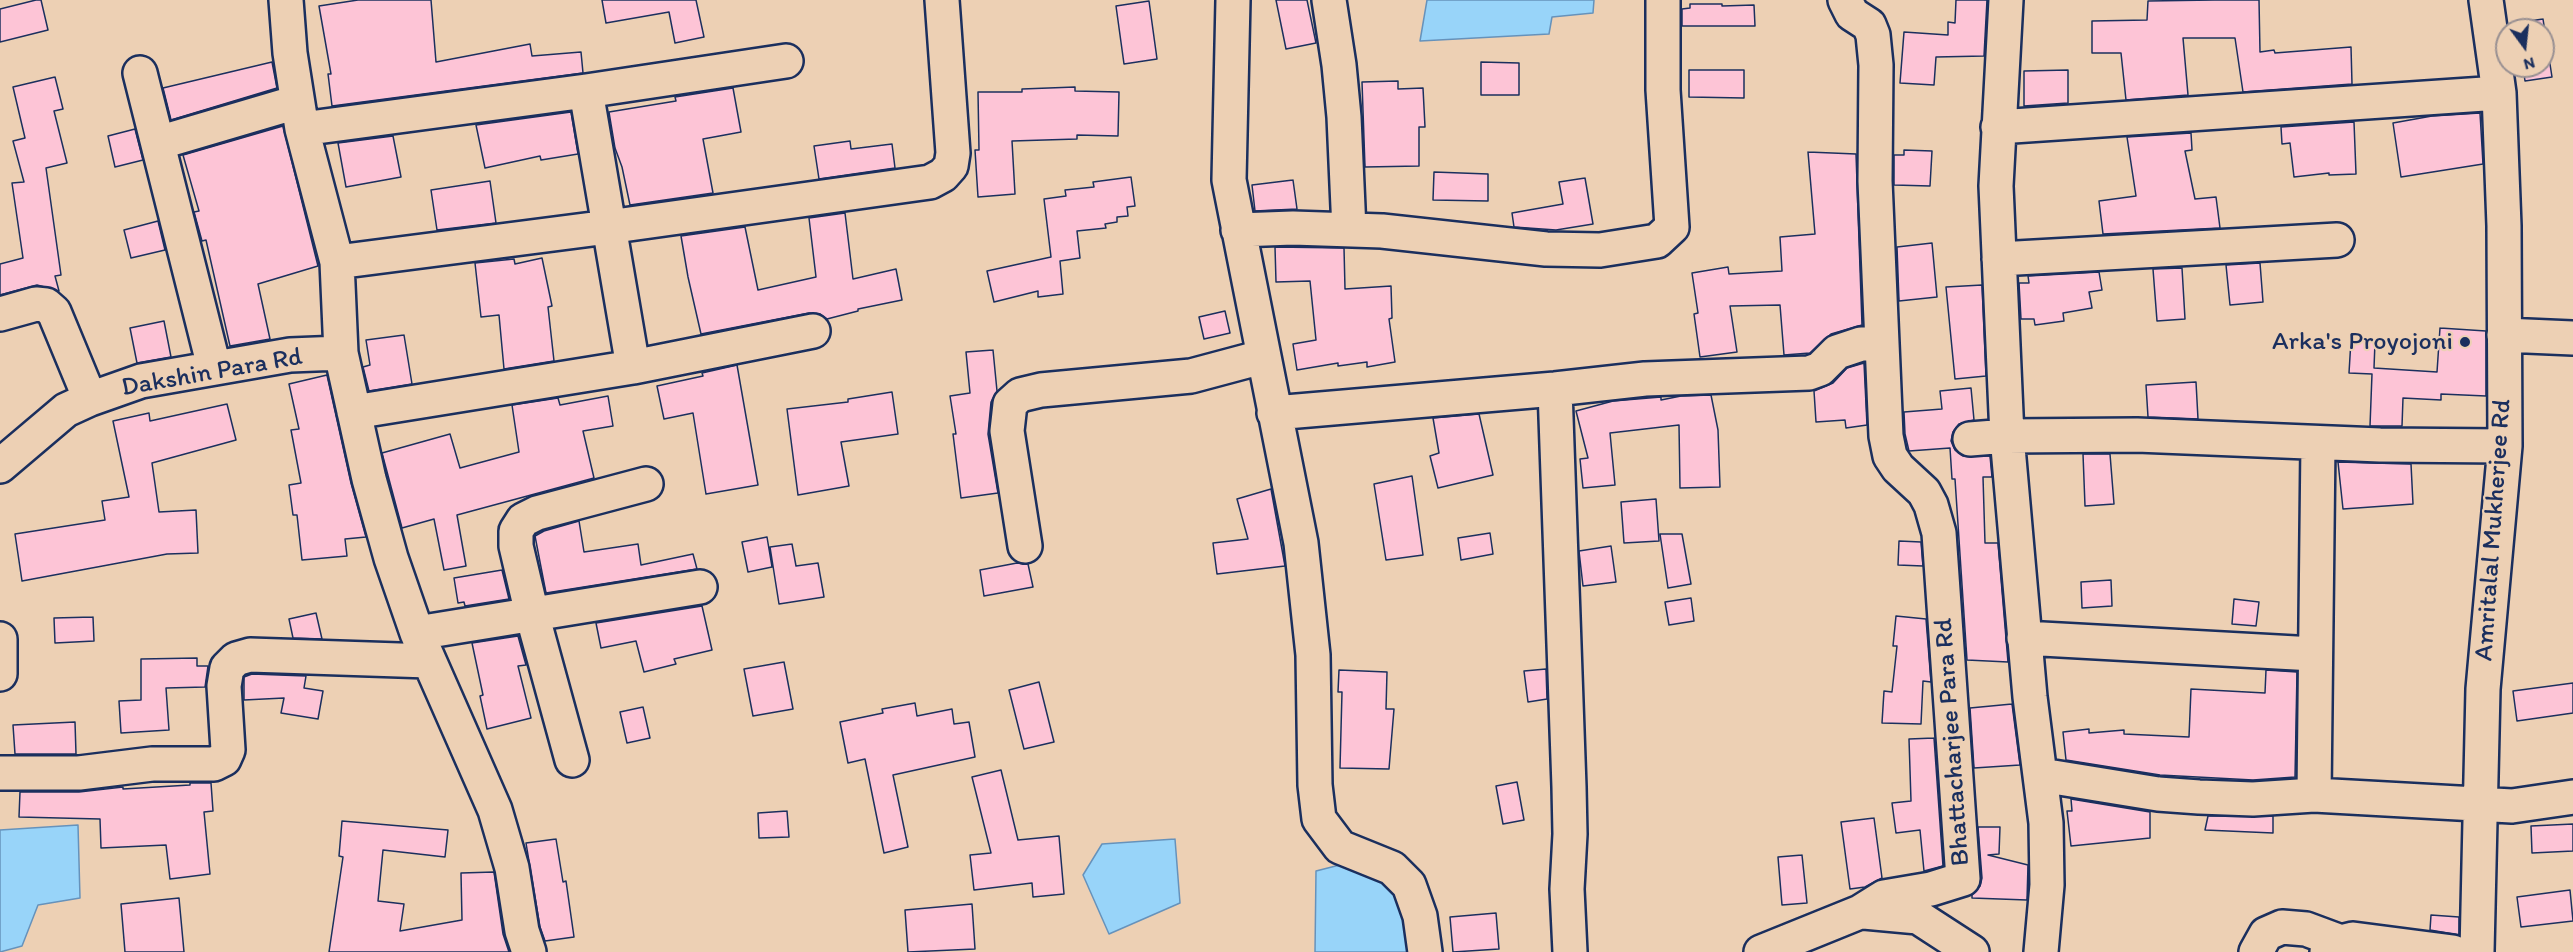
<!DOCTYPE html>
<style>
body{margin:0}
#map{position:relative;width:2573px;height:952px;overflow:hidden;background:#edd0b4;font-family:Itim,sans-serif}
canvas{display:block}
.north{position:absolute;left:2495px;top:18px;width:60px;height:60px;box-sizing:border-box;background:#edd0b4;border:2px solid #999092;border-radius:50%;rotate:165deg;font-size:16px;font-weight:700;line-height:24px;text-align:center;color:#1b2f5e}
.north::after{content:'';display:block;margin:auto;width:21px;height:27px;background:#1b2f5e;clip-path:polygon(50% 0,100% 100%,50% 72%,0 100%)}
</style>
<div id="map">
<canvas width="2573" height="952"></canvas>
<div class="north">N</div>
</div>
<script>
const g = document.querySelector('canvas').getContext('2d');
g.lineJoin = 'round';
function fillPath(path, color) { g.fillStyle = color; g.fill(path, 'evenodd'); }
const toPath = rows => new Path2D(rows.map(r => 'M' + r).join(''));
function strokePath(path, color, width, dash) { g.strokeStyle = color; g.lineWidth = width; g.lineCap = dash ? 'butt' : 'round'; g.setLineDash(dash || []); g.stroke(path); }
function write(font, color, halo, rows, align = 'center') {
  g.font = font + ' Itim,sans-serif'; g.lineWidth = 4.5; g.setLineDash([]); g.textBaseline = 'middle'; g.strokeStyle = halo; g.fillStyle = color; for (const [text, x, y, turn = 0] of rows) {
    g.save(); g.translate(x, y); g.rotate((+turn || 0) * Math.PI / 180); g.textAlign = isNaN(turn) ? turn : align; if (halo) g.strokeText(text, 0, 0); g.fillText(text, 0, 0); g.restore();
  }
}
const water = toPath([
 [1427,0,1594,0,1593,13,1552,17,1549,34,1420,41,1427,0],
 [78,825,80,898,38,905,22,946,0,952,0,830,78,825],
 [1175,839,1180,903,1109,934,1083,875,1102,844,1175,839],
 [1371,857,1409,867,1411,952,1315,952,1316,871,1371,857]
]);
const building = toPath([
 [36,0,41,0,48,30,0,42,0,9,36,0],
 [358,0,431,0,436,62,530,44,532,56,581,52,583,73,332,106,328,74,331,74,319,6,358,0],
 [602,0,696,0,704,37,675,43,669,12,606,23,602,0],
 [1276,0,1307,0,1316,43,1286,49,1276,0],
 [1956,0,1987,0,1984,56,1936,57,1934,85,1900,83,1904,32,1948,35,1948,22,1955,23,1956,0],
 [2214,0,2259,0,2260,52,2274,50,2275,53,2351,47,2352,84,2243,92,2235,38,2183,38,2188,95,2126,100,2121,53,2092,53,2092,21,2147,20,2148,1,2214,0],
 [1149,1,1157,59,1124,64,1116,6,1149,1],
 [1690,4,1722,4,1722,6,1754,5,1755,26,1682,26,1682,9,1690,8,1690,4],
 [2543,19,2552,77,2525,81,2523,66,2543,66,2543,30,2517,30,2516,23,2543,19],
 [272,62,277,88,171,120,163,88,272,62],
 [1481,62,1519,63,1519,95,1481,95,1481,62],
 [1689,70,1744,70,1744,98,1689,97,1689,70],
 [2068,70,2068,103,2024,106,2024,71,2068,70],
 [55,77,63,109,54,111,67,163,46,168,61,275,55,276,59,291,37,285,0,295,0,264,23,258,12,183,24,182,13,141,25,138,13,87,55,77],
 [1398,81,1398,89,1423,88,1425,127,1419,127,1419,166,1365,167,1362,82,1398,81],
 [1075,87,1075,91,1119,92,1118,136,1077,135,1077,139,1012,141,1015,194,978,197,975,150,979,150,978,92,1022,92,1022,89,1075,87],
 [733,88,741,132,703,139,713,193,630,205,622,167,615,148,609,112,676,101,675,97,733,88],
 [571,112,578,154,541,160,540,156,485,168,476,125,571,112],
 [2480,113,2483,164,2401,177,2393,123,2432,116,2480,113],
 [2354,122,2356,174,2329,175,2329,173,2294,177,2290,143,2282,144,2281,127,2354,122],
 [283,126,318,266,258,284,270,339,230,346,206,240,202,241,194,212,199,211,183,155,283,126],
 [135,129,143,160,115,167,108,136,135,129],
 [2191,133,2192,150,2185,151,2195,199,2216,197,2220,228,2103,234,2099,201,2136,196,2127,137,2191,133],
 [393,136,401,177,346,187,338,143,393,136],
 [850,141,851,149,892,144,895,168,819,179,814,146,850,141],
 [1904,150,1932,151,1930,186,1894,185,1894,155,1904,155,1904,150],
 [1808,152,1856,154,1862,325,1831,334,1810,353,1784,355,1780,305,1730,306,1737,352,1700,357,1694,314,1698,313,1692,273,1728,267,1729,274,1782,271,1780,237,1815,234,1808,152],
 [1434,172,1488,174,1488,201,1433,200,1434,172],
 [1131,177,1135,206,1127,207,1128,216,1117,217,1117,222,1105,224,1106,228,1077,231,1080,258,1060,261,1063,294,1038,297,1038,291,994,302,987,271,1051,257,1044,199,1066,196,1065,190,1094,187,1093,182,1131,177],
 [1585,178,1593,224,1556,230,1514,227,1512,213,1563,204,1559,182,1585,178],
 [1293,180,1297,209,1255,211,1252,185,1293,180],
 [490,181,496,223,437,230,431,190,490,181],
 [845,213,853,279,896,269,902,300,858,309,858,311,827,319,820,314,809,313,701,334,688,277,681,236,745,227,758,290,816,277,809,218,845,213],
 [158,221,165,250,131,258,124,230,158,221],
 [1932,243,1937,297,1899,301,1897,247,1932,243],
 [1275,247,1344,248,1345,289,1391,286,1392,318,1389,319,1395,362,1367,367,1367,362,1338,366,1338,363,1297,370,1293,344,1316,340,1310,281,1276,282,1275,247],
 [542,258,552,306,548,307,554,361,504,369,499,315,481,317,475,263,514,259,515,264,542,258],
 [2260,263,2263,302,2230,305,2226,265,2260,263],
 [2182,268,2185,319,2157,321,2153,269,2182,268],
 [2099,272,2102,290,2089,292,2092,308,2063,313,2064,321,2035,325,2034,319,2021,319,2019,283,2029,283,2028,276,2099,272],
 [1982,285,1986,376,1955,379,1946,287,1982,285],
 [1225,311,1230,333,1204,339,1199,317,1225,311],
 [164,321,171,357,137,363,130,328,164,321],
 [2440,328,2486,331,2486,396,2441,394,2441,400,2403,398,2402,426,2370,426,2372,374,2349,373,2351,340,2375,342,2374,368,2437,372,2440,328],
 [404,335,412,384,369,391,363,367,370,365,366,340,404,335],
 [993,350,997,391,991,402,988,434,998,493,961,498,953,434,956,434,950,396,970,393,966,352,993,350],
 [1864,363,1867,425,1846,428,1845,420,1816,422,1814,391,1833,383,1847,368,1864,363],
 [737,365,758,485,706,494,693,413,664,419,657,386,703,376,702,373,737,365],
 [327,375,351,483,366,537,345,539,347,556,302,560,297,515,293,515,289,485,301,483,291,430,299,429,289,384,327,375],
 [2196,382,2198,419,2148,417,2146,385,2196,382],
 [1971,388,1974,420,1959,424,1953,432,1951,441,1955,450,1963,456,1990,456,1992,477,1983,477,1985,543,1998,543,2008,662,1967,660,1955,479,1952,479,1950,448,1909,451,1905,434,1904,412,1942,409,1940,391,1971,388],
 [892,392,898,434,841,442,849,486,798,495,787,409,848,402,848,399,892,392],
 [1711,395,1718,430,1720,487,1680,488,1679,425,1610,433,1615,485,1583,488,1580,459,1588,458,1576,411,1613,401,1661,397,1661,400,1681,396,1711,395],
 [608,396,613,426,583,431,594,478,457,515,466,566,444,570,434,519,402,528,382,453,450,434,460,468,519,452,512,405,558,398,560,405,608,396],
 [227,404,236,440,152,463,159,512,196,510,198,553,167,554,22,581,15,534,105,520,102,501,129,497,113,421,149,413,150,421,227,404],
 [1479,414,1493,475,1438,488,1430,456,1439,453,1433,418,1479,414],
 [2083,454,2110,454,2114,504,2085,506,2083,454],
 [2338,462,2411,464,2413,504,2343,509,2338,462],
 [1412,476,1423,555,1386,560,1374,484,1412,476],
 [1271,489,1285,566,1217,574,1213,543,1248,539,1237,499,1271,489],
 [1656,499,1659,541,1624,543,1621,502,1656,499],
 [579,521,584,552,638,544,641,565,693,554,697,569,546,593,535,536,544,531,579,521],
 [1490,533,1493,554,1461,560,1458,538,1490,533],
 [1660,534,1682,534,1691,584,1668,588,1660,534],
 [767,537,772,567,748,572,742,542,767,537],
 [1899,541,1921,542,1923,566,1898,565,1899,541],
 [792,544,796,566,818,563,824,597,779,604,770,547,792,544],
 [1611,546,1616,582,1583,586,1579,551,1611,546],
 [1017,563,1028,564,1033,587,984,596,980,570,1017,563],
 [502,570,509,599,465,606,464,602,458,603,454,578,502,570],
 [2111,580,2112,606,2082,608,2081,582,2111,580],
 [1691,598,1694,621,1669,625,1665,602,1691,598],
 [2234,599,2259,602,2256,626,2232,624,2234,599],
 [702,606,712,650,674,659,676,664,644,672,636,641,601,648,596,623,702,606],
 [316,613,322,639,293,638,289,619,316,613],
 [1896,616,1926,619,1931,682,1923,681,1921,724,1882,723,1884,691,1892,692,1897,646,1893,646,1896,616],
 [93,617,94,641,55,643,54,618,93,617],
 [518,636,526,665,518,666,531,718,487,729,480,696,483,695,472,643,518,636],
 [197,658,197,666,208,666,205,687,166,688,169,730,121,733,119,701,141,700,141,659,197,658],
 [784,662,793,709,753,716,744,669,784,662],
 [1546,669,1547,699,1528,702,1524,671,1546,669],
 [1339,670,1387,672,1386,709,1394,709,1389,769,1340,768,1342,692,1338,692,1339,670],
 [2266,670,2297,672,2295,777,2253,780,2160,775,2066,760,2063,732,2089,729,2089,733,2124,730,2124,734,2189,737,2191,689,2265,693,2266,670],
 [252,674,306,676,304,688,323,691,318,719,281,713,284,698,244,700,244,677,252,674],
 [1039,682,1054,742,1024,749,1009,690,1039,682],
 [2573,683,2573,713,2517,721,2513,691,2573,683],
 [915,703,917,716,952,709,954,724,969,722,975,757,893,775,908,847,884,853,865,759,848,763,840,722,883,713,882,709,915,703],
 [2012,704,2020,765,1974,768,1970,708,2012,704],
 [643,707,650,738,627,743,620,712,643,707],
 [75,722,76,754,15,754,13,725,75,722],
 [1934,738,1943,866,1924,871,1920,830,1896,833,1892,803,1911,801,1909,739,1934,738],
 [1001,770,1018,840,1059,836,1064,894,1033,897,1032,883,974,890,970,855,991,853,972,777,1001,770],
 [1517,782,1524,820,1503,824,1496,786,1517,782],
 [190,783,211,783,213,811,204,812,210,874,170,879,166,845,101,848,100,819,19,817,20,792,79,792,123,787,123,789,190,785,190,783],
 [2071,799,2150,812,2150,838,2071,846,2067,811,2072,811,2071,799],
 [787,811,789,837,759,838,758,813,787,811],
 [2208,816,2273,816,2273,833,2205,830,2208,816],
 [1874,818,1882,878,1865,887,1850,889,1841,822,1874,818],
 [342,821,448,830,445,857,383,850,378,901,404,904,400,931,462,920,461,873,494,872,503,934,509,952,329,952,343,857,339,856,342,821],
 [2573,824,2573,851,2532,853,2531,826,2573,824],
 [1978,827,2000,827,1999,854,1988,855,2028,865,2027,900,1972,898,1972,895,1980,886,1982,878,1978,827],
 [556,839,563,882,566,881,574,937,545,941,540,927,526,843,556,839],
 [1802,855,1807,903,1782,905,1778,857,1802,855],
 [2570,890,2573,921,2521,927,2517,897,2570,890],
 [179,898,184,952,125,952,121,904,179,898],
 [972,904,975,949,908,952,905,910,972,904],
 [1496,913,1499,949,1453,952,1450,917,1496,913],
 [2431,915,2459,917,2459,935,2430,930,2431,915]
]);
const minor = toPath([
 [286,0,290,53,302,129,337,262,341,353,369,479,391,558,417,633,495,810,512,868,522,931,529,952],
 [1233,0,1229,180,1301,543,1313,655,1315,785,1319,819,1340,847,1392,868,1409,885,1420,916,1425,952],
 [1329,0,1339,65,1344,117,1349,230],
 [2006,0,1996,186,2007,436,2030,697,2046,823,2047,885,2041,952],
 [140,73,214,367],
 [586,91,633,367],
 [1998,127,2499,93],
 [302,129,586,91,786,61],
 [158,143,297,102],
 [1238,230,1293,228,1382,231,1546,249,1600,250,1657,241,1672,227,1663,90,1663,0],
 [1999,259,2337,240],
 [337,262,608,227,930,182,943,175,951,166,953,153,942,0],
 [0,314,36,304,46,305,54,312,90,399],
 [2504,335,2573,338],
 [1555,389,1569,787,1570,834,1567,889,1570,952],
 [354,412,633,367,813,331],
 [1274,413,1555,389,1645,379,1809,373,1820,369,1837,352,1861,344,1882,344],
 [1970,439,2007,436,2137,435,2380,445,2505,446],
 [0,466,66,410,90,399,141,381,290,355,341,353],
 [1025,546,1007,431,1010,404,1020,395,1041,390,1191,376,1262,357],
 [417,633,700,587],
 [2024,638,2314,654],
 [0,639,0,674],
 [572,760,532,614,516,546,516,531,523,520,537,513,646,484],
 [0,773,79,773,152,764,214,764,224,759,228,750,224,686,227,668,236,659,250,655,429,661],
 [2041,775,2158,794,2199,797,2253,799,2314,795,2512,806,2573,797],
 [2314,795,2318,443],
 [1864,912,1918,917,1972,952],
 [1761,952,1860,912,1884,897,1931,889,1963,879,1939,533,1931,505,1924,492,1898,468,1890,456,1886,436,1875,181,1876,65,1873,35,1869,25,1852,14,1845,0],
 [2256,952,2266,934,2282,927,2306,929,2341,942],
 [2327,952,2341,942,2353,939,2453,952],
 [2477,952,2483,689,2505,446,2504,226,2499,93,2486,0]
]);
const markers = [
 [2465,342,6,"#1b2f5e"]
];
const poiNames = [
 ["Arka's Proyojoni",2453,342]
];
const streetNames = [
 ["Dakshin Para Rd",212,373,-10],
 ["Amritalal Mukherjee Rd",2494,530,-86],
 ["Bhattacharjee Para Rd",1953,742,-94]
];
fillPath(water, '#98d4f9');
strokePath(water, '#6692bb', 1.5);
fillPath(building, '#fdc4d6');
strokePath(building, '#1b2f5e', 1.5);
strokePath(minor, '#1b2f5e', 38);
strokePath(minor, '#edd0b4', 33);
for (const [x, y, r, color] of markers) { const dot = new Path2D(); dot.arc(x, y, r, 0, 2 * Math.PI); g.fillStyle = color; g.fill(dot); strokePath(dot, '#edd0b4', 2); }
write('26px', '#1b2f5e', '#edd0b4', poiNames, 'right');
write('26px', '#1b2f5e', '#edd0b4', streetNames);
</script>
